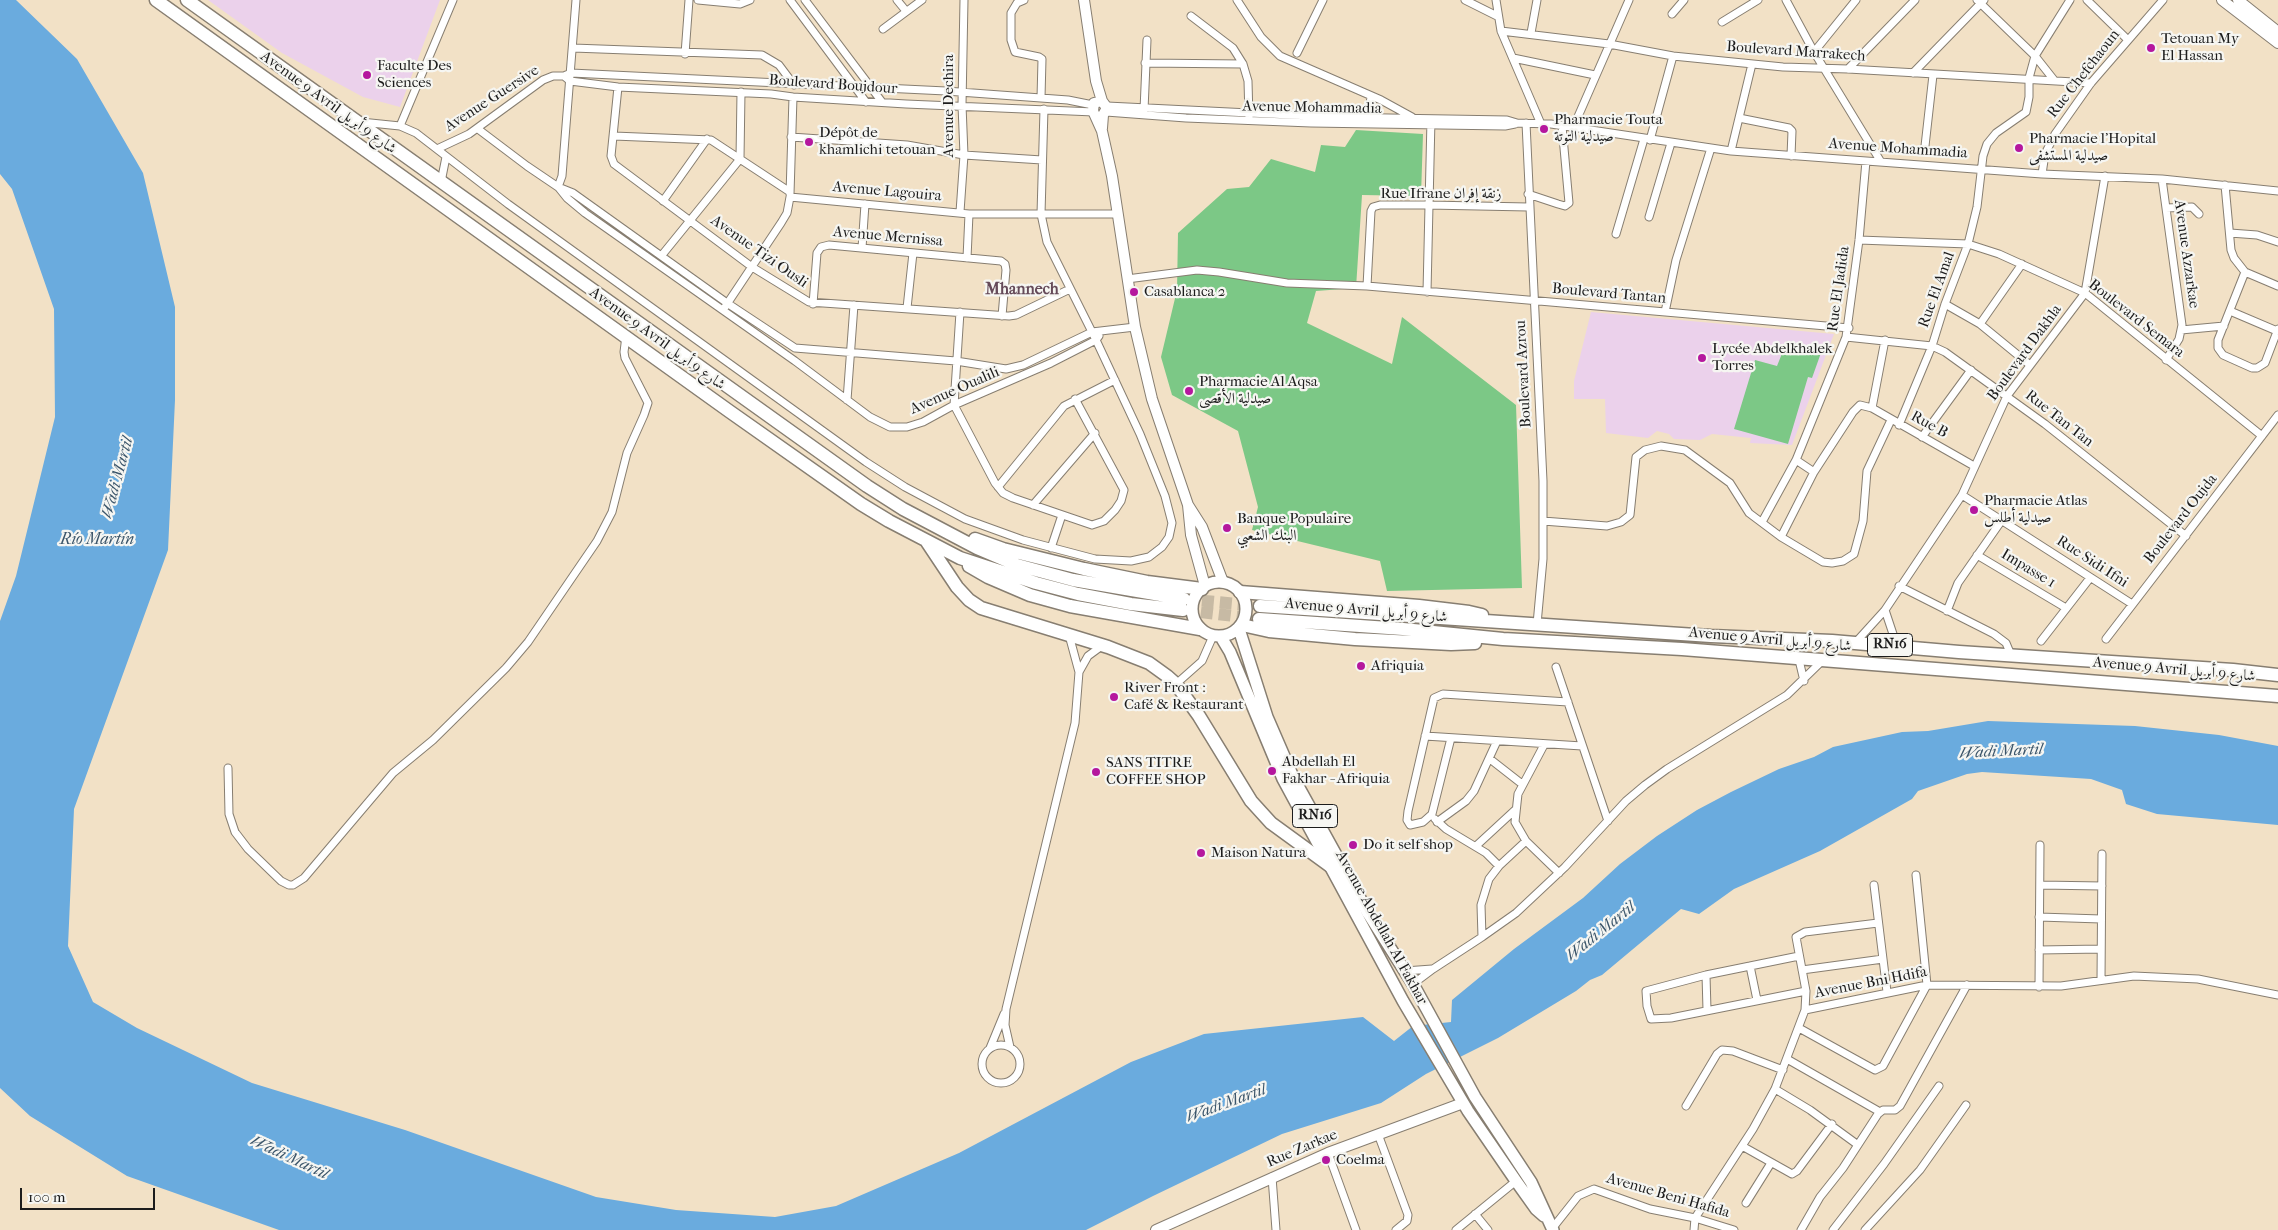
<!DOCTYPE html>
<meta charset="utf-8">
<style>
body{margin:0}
#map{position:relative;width:2278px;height:1230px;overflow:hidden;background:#f2e1c6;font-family:"IM FELL French Canon",serif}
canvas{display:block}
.scale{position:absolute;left:20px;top:1188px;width:135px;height:22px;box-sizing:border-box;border:2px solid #1c1c1c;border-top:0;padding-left:6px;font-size:15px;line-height:18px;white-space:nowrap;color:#1c1c1c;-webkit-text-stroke:4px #f6f6f2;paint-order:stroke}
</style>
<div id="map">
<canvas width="2278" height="1230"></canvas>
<div class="scale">100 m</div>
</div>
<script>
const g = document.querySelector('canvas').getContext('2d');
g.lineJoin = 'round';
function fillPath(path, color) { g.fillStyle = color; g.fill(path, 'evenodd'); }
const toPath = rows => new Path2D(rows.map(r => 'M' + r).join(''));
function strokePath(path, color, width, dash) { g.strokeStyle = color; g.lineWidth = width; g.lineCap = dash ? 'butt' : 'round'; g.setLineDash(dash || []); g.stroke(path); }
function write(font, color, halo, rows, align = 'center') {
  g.font = font + ' "IM FELL French Canon",Amiri,serif'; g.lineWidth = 4.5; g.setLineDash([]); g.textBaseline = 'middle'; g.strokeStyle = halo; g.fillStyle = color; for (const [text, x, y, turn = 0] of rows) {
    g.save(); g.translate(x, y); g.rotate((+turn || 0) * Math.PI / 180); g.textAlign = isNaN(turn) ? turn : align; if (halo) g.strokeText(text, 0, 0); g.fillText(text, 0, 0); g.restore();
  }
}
const built = toPath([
 [208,0,440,0,400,107,363,97,282,53],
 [1591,312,1834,334,1792,445,1750,443,1751,438,1712,434,1700,440,1674,439,1669,434,1657,431,1648,438,1606,433,1605,399,1574,399,1574,381]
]);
const green = toPath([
 [1356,130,1423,134,1421,196,1362,195,1356,288,1316,291,1307,323,1392,364,1402,317,1516,405,1522,588,1387,591,1380,561,1252,530,1258,507,1238,431,1172,395,1161,357,1177,290,1178,233,1227,189,1249,187,1271,159,1315,172,1321,145,1345,147],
 [1787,341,1822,350,1812,378,1808,377,1788,444,1734,429,1755,360,1777,366]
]);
const water = toPath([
 [0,0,16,0,77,59,143,173,175,307,175,400,168,550,74,809,68,946,93,1002,137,1028,252,1083,405,1130,596,1197,676,1210,775,1217,836,1206,959,1153,1131,1062,1204,1034,1363,1017,1394,1041,1413,1026,1451,1022,1452,1000,1514,949,1583,898,1620,864,1657,836,1697,810,1731,792,1779,769,1814,757,1833,747,1902,732,1928,731,1988,721,2135,726,2219,735,2278,746,2278,825,2157,814,2126,804,2122,790,2091,779,1982,772,1967,774,1918,791,1912,799,1820,851,1734,889,1699,914,1681,909,1602,975,1590,980,1576,991,1498,1038,1426,1074,1381,1103,1282,1134,1153,1196,1086,1230,279,1230,127,1176,30,1116,0,1088,0,621,16,576,55,417,54,309,12,189,0,174]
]);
const highwayTunnel = toPath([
 [1184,599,1260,606],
 [1183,610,1259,619]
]);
const street = toPath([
 [698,0,740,4,750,0],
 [790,0,866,102],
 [805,0,882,102],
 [897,0,906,11],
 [1024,0,1017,3,1011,13,1011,40,1015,52,1039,57,1042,59,1041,98],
 [1237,0,1261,37,1280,56,1381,100,1412,117],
 [1465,0,1497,16],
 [1496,0,1501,31,1541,124],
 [1786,0,1814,52,1881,162],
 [1977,0,2035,56,2054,80],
 [2087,0,2128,40],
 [1672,14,1684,0],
 [1191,16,1233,48,1243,64,1248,81,1249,118],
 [1722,22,1758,0],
 [883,29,922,0],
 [1501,31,1609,44,1673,56,1783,67,1848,69,2091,83],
 [1531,33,1537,0],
 [573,48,762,55,779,65,794,85],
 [1814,52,1856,0],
 [1297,53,1323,0],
 [685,54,689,0],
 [1513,58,1595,75],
 [1145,63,1243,64],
 [1848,69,1915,0],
 [1913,73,1984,0],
 [564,76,570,81,618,87,771,94,793,97,906,104,1094,112],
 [618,87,611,156,614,164,752,267,809,302,1009,316,1016,315,1070,289],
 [1107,106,1331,117,1507,120,1517,123,1551,124,1731,151,2042,174,2162,179,2278,191],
 [1144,110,1147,40],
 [1106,112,1186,118,1311,123,1505,126,1515,124],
 [1368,117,1371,97],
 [1739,118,1789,128,1792,131,1791,156],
 [361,122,400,126,416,133,508,204,866,462,905,487,965,519,1023,540,1095,559,1131,561,1149,557,1162,547,1169,537,1172,523,1165,496,1140,434,1096,340,1047,242,1041,214,1044,109],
 [1526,123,1543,481,1543,559,1537,624],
 [400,126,453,0],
 [1573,128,1629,0],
 [478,129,527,166,558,187,573,193,727,303,795,348,956,361,1006,369,1023,365,1092,332,1135,327],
 [614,136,711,140,790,192],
 [791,137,907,145,964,155,1042,160],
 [1650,140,1673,56],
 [1925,146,1933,75],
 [437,149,469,134,543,80,553,76,564,76,571,73,946,91,1068,100,1093,105],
 [1731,151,1752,64],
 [2042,174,2045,154,2055,134,2091,83,2163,0],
 [2162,179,2182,325,2179,339,2166,360],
 [441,182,446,157],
 [2225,185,2231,250,2234,258,2245,272,2278,286],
 [558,187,562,176,576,0],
 [559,188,567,198,585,213,795,361,870,417,890,427,907,427,923,422,954,405,1051,363,1096,340,1099,336],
 [790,194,793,97],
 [1528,194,1558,204,1565,206,1569,203,1562,126],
 [663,201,707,139],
 [2166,208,2192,207,2199,214],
 [960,212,964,155,962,105,964,0],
 [1649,217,1671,143],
 [2230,233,2257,235,2278,242],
 [1616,234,1644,139],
 [1859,240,1968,244,1999,254,2085,293,2262,436],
 [862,248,865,204],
 [662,255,740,159,741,92],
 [967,258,969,214],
 [2245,272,2218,340,2218,348,2223,355,2252,368,2257,368,2265,363,2278,329],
 [1127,279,1197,270,1219,272,1287,283,1367,286,1849,328],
 [1367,286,1371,211,1373,207,1380,205,1428,205,1528,207],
 [1427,292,1431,119],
 [813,304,817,253,821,247,829,245,1001,261,1005,264,1006,270,1002,316],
 [1945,304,1980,324,2030,365],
 [725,307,781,223,787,213,790,197,969,214,1116,214],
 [907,308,913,253],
 [2230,311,2277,331],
 [960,312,954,405,995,483,1003,493,1013,498,1092,525,1104,521,1115,510,1121,501,1124,490,1075,399],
 [1665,312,1676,260,1711,148],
 [1980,324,2022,264],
 [2181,330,2224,326],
 [1846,337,1932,346,1945,352,2045,424,2186,536],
 [847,400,854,305],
 [1872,408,1885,340],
 [1899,425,1932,346,1945,304,1968,244,1977,207,1983,156,1987,144,1996,133,2026,112,2029,97,2029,78,2035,56,2070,0],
 [1922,437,1971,370],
 [1796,460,1814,472],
 [998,487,1064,406,1115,380],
 [1962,495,2132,604],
 [1033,505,1095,433],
 [1543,521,1607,526,1621,522,1630,515,1636,457,1645,450,1661,446,1685,450,1730,483,1749,513,1781,537,1823,562,1832,563,1843,561,1854,554,1863,521,1867,471,1891,420],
 [1762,522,1796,460,1846,337,1859,240,1866,161],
 [1781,537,1814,472,1853,412,1860,405,1872,408,1974,466],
 [1051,548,1062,515],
 [1977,555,2066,608],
 [1899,586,1994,634,2006,643,2011,655],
 [1885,610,1897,646],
 [1947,611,1958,583,2002,520],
 [2106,639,2278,415],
 [2041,641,2090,578],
 [1856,642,1885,610,1962,495,2007,396,2085,293,2105,176],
 [1799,660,1804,681],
 [1556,667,1608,821],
 [1079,672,1088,656,1103,645],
 [1176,684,1202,661,1213,636],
 [1425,736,1582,746],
 [1451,738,1432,814,1423,822,1410,825,1407,820,1408,811,1434,698,1443,694,1568,702],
 [1544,745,1518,794,1515,822,1526,841,1559,873],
 [1490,759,1522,784],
 [228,768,229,814,235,832,248,849,281,881,289,885,293,885,304,878,393,773,433,740,506,668,528,642,597,541,612,512,627,453,644,415,648,403,625,358,624,352,626,336],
 [1435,819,1446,829,1486,853,1499,866],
 [1437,822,1466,801,1474,791,1497,741],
 [1476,846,1515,810],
 [1874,885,1887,992],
 [2040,885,2102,886],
 [2039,917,2101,919],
 [1482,937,1481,905,1489,879,1499,866,1526,841],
 [2039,950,2101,949],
 [1799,956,1706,975,1646,991,1647,1006,1651,1019,1671,1018,1806,991],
 [1750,966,1757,1000],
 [1802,970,1883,959],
 [1405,971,1432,969],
 [1706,975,1707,1010],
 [2101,980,2102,854],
 [1413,984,1433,969,1482,937,1516,913,1565,867,1626,801,1645,785,1667,769,1787,695,1822,661],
 [2039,987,2040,845],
 [1805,1010,1806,991,1796,937,1805,932,1878,923],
 [1799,1028,1875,1070,1883,1066,1927,985,1916,875],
 '982 1064a19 19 0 1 1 38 0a19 19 0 1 1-38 0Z',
 [1010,1047,1005,1025,1006,1009,1075,723,1079,672,1069,635],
 [990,1048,1004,1014],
 [1787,1059,1880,1112],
 [1775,1089,1810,1110,1858,1145],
 [1686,1106,1717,1054,1722,1050,1733,1051,1783,1070],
 [1378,1134,1408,1215,1407,1221,1396,1230],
 [1742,1146,1792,1174,1797,1171,1832,1124],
 [1328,1153,1356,1230],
 [1272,1177,1276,1230],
 [1746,1203,1771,1163],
 [1475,1214,1488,1230],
 [1456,1230,1516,1181],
 [1551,1230,1578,1196,1594,1189,1650,1209,1695,1218,1734,1230],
 [1694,1230,1695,1218,1753,1129,1775,1089,1805,1010,1927,985,2061,986,2134,976,2198,979,2278,995],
 [1801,1230,1820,1197,1843,1168,1878,1114,1883,1110,1895,1110,1900,1106,1967,985],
 [1833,1230,1884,1164,1939,1086],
 [1865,1230,1920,1170,1966,1105]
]);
const secondary = toPath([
 [1084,0,1096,81,1102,101,1107,108,1103,115,1102,128],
 [2222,0,2278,43],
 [2238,0,2278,32],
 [1102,101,1094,103,1093,111,1102,131,1112,176,1135,327,1152,399,1188,505,1191,535,1205,586],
 [1188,505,1202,527,1223,582],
 [1156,1230,1328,1153,1463,1103]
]);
const primary = toPath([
 '1192 609a27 27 0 1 1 54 0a27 27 0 1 1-54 0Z',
 [1239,629,1267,717,1293,777,1368,913,1413,984,1475,1097,1531,1182,1553,1230],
 [1221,637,1230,652,1283,779,1403,1001,1468,1111,1516,1181,1536,1209,1544,1216]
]);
const highway = toPath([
 [156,0,729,411,861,504,889,521,960,558,1036,583,1078,594,1131,604,1183,610],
 [187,0,867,486,903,509,977,548,1017,565,1073,580,1184,599],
 [975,539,1003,549,1084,569,1147,582,1202,589],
 [927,542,957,587,969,600,981,608,1108,647,1149,663,1167,676,1176,684,1199,716,1251,801,1271,823,1330,866],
 [969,566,988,577,1030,595,1070,606,1200,629],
 [1240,592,1419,606,1469,612,1482,615],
 [1260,606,1711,636,1832,641,1959,652,2233,670,2278,675],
 [1259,619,1403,629,1503,639,1682,649,2278,696],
 [1242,625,1269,631,1355,639,1451,644,1475,643]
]);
const markers = [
 [2151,48,5,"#b5179e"],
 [367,75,5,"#b5179e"],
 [1544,129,5,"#b5179e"],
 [809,142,5,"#b5179e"],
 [2019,148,5,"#b5179e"],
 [1134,292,5,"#b5179e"],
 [1702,358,5,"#b5179e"],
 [1189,391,5,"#b5179e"],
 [1974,510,5,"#b5179e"],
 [1227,528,5,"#b5179e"],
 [1361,666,5,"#b5179e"],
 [1114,697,5,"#b5179e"],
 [1272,771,5,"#b5179e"],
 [1096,772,5,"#b5179e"],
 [1353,845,5,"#b5179e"],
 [1201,853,5,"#b5179e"],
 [1326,1160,5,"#b5179e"]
];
const shields = [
 [1890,645,45],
 [1315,816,45]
];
const shieldNames = [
 ["RN16",1890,645],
 ["RN16",1315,816]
];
const poiNames = [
 ["Tetouan My",2161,39],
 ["El Hassan",2161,56],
 ["Faculte Des",377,66],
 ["Sciences",377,83],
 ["Pharmacie Touta",1554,120],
 ["صيدلية التوتة",1554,137],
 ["Dépôt de",819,133],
 ["khamlichi tetouan",819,150],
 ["Pharmacie l'Hopital",2029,139],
 ["صيدلية المستشفى",2029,156],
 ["Casablanca 2",1144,292],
 ["Lycée Abdelkhalek",1712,349],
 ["Torres",1712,366],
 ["Pharmacie Al Aqsa",1199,382],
 ["صيدلية الأقصى",1199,399],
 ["Pharmacie Atlas",1984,501],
 ["صيدلية أطلس",1984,518],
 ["Banque Populaire",1237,519],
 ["البنك الشعبي",1237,536],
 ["Afriquia",1371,666],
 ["River Front :",1124,688],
 ["Café & Restaurant",1124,705],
 ["Abdellah El",1282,762],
 ["Fakhar - Afriquia",1282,779],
 ["SANS TITRE",1106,763],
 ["COFFEE SHOP",1106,780],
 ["Do it self shop",1363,845],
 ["Maison Natura",1211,853],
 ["Coelma",1336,1160]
];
const streetNames = [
 ["Boulevard Marrakech",1796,52,4],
 ["Rue Chefchaoun",2084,74,-52],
 ["Boulevard Boujdour",833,85,4],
 ["Avenue Guersive",492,99,-33],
 ["Avenue 9 Avril شارع 9 أبريل",328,103,36],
 ["Avenue Dechira",949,106,-90],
 ["Avenue Mohammadia",1312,108,1],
 ["Avenue Mohammadia",1898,149,4],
 ["Avenue Lagouira",887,192,5],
 ["Rue Ifrane زنقة إفران",1441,194],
 ["Avenue Mernissa",888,237,5],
 ["Avenue Tizi Ousli",759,252,35],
 ["Avenue Azzarkae",2186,254,82],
 ["Rue El Jadida",1839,289,-82],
 ["Rue El Amal",1937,290,-70],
 ["Boulevard Tantan",1609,294,5],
 ["Boulevard Semara",2136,319,38],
 ["Avenue 9 Avril شارع 9 أبريل",657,339,36],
 ["Boulevard Dakhla",2025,353,-54],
 ["Boulevard Azrou",1524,374,-93],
 ["Avenue Oualili",955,391,-24],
 ["Rue Tan Tan",2059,419,38],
 ["Rue B",1929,425,29],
 ["Boulevard Oujda",2181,519,-52],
 ["Rue Sidi Ifni",2092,562,33],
 ["Impasse 1",2028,569,31],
 ["Avenue 9 Avril شارع 9 أبريل",1366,611,5],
 ["Avenue 9 Avril شارع 9 أبريل",1770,640,5],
 ["Avenue 9 Avril شارع 9 أبريل",2174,670,5],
 ["Avenue Abdellah Al Fakhar",1381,928,61],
 ["Avenue Bni Hdifa",1871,983,-11],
 ["Rue Zarkae",1302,1149,-23],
 ["Avenue Beni Hafida",1668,1196,16]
];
const neighbourhoodNames = [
 ["Mhannech",1022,290]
];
const waterNames = [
 ["Wadi Martil",118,478,-75],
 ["Río Martín",97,540],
 ["Wadi Martil",2001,752,-3],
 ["Wadi Martil",1601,932,-39],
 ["Wadi Martil",1226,1104,-20],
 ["Wadi Martil",289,1158,25]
];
fillPath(built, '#ebd1eb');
fillPath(green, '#7cc886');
fillPath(water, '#6aabde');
strokePath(highwayTunnel, '#c7baa4', 12, [12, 6]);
strokePath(street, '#877e71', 9);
strokePath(secondary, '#877e71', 12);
strokePath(primary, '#877e71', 14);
strokePath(highway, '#877e71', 15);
strokePath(street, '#fff', 7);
strokePath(secondary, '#fff', 10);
strokePath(primary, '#fff', 11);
strokePath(highway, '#fff', 12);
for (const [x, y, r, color] of markers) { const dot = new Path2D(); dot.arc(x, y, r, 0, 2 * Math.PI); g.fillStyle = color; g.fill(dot); strokePath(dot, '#f6f6f2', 2); }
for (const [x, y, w] of shields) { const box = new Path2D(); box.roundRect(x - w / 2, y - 11.5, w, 23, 4); g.fillStyle = '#f6f6f2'; g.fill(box); strokePath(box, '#1c1c1c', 1); }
write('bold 14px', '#1c1c1c', null, shieldNames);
write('15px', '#1c1c1c', '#f6f6f2', poiNames, 'left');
write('15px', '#1c1c1c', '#f6f6f2', streetNames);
write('bold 16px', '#654a59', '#f6f6f2', neighbourhoodNames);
write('italic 16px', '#3b556a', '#f6f6f2', waterNames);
</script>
